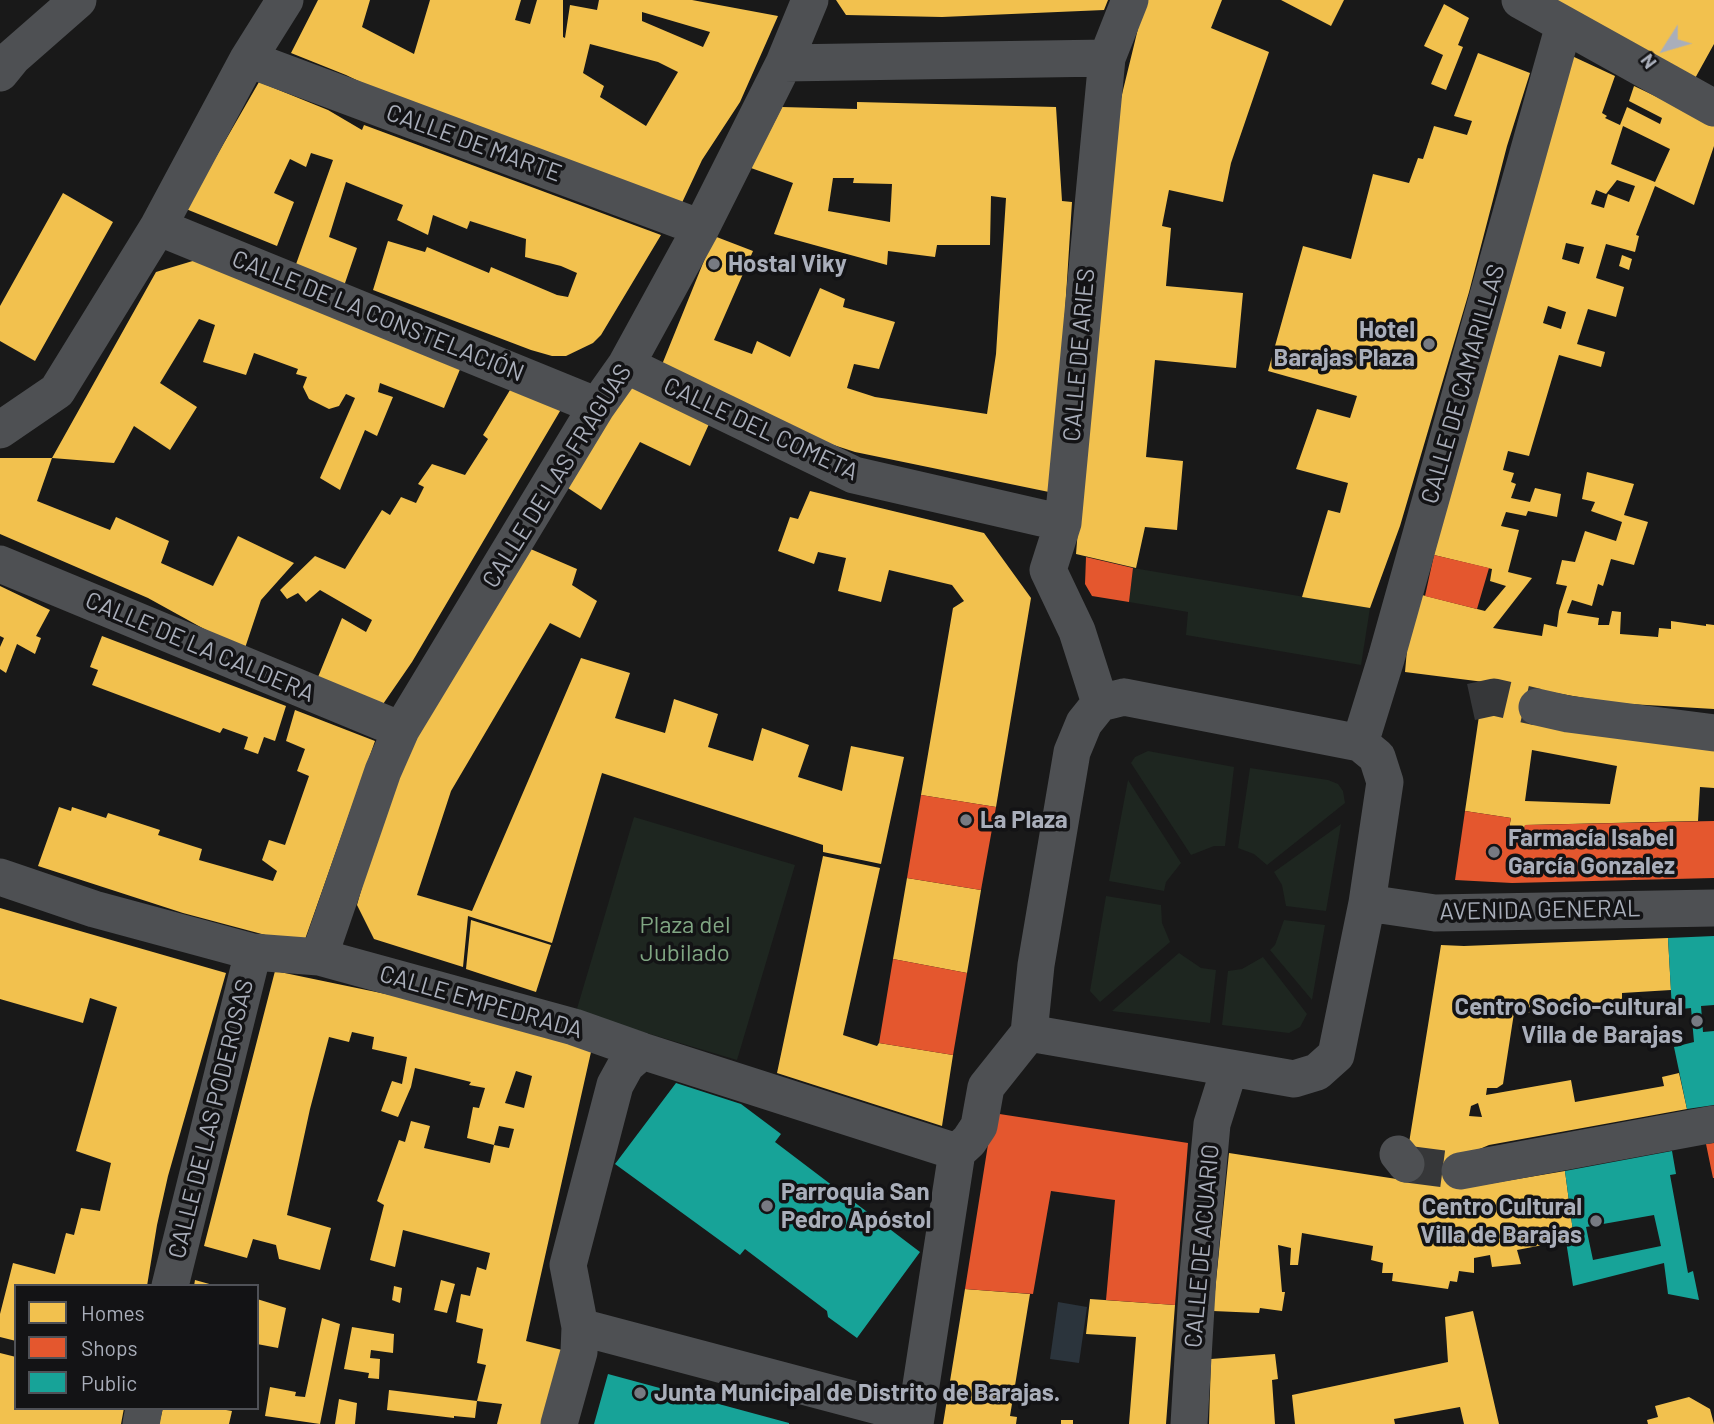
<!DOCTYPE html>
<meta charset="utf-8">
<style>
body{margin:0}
#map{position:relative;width:1714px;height:1424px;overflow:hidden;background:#191919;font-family:Barlow,sans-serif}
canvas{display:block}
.legend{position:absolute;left:14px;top:1284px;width:245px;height:126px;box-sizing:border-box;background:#131315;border:2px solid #4f5157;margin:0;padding:9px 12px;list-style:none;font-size:21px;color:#a9aeba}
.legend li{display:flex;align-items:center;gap:14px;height:35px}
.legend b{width:35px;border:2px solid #4f5157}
.north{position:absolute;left:1630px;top:14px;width:70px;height:70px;-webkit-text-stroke:5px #131315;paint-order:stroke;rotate:233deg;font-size:19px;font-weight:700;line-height:28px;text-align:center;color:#a9aeba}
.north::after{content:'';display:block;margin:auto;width:24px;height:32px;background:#a9aeba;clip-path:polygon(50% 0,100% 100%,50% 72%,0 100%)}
</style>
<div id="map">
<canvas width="1714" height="1424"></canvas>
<ul class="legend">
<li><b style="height:19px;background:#f2c14e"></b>Homes</li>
<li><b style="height:19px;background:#e4572e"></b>Shops</li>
<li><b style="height:19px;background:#17a398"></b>Public</li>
</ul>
<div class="north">N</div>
</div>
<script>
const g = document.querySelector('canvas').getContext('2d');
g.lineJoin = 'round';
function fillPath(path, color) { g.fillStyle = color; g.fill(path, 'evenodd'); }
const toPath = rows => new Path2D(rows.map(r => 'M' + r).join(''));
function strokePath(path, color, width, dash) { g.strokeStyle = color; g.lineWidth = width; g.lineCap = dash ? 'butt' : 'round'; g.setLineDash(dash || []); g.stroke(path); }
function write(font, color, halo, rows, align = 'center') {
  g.font = font + ' Barlow,sans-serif'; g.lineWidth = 7; g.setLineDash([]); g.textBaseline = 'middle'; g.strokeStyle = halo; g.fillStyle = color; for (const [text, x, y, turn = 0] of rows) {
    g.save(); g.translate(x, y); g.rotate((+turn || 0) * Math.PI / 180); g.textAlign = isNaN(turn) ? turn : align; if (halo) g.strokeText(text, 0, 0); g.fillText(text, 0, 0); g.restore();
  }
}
const green = toPath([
 [1133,568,1370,608,1361,665,1186,635,1188,612,1129,602],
 [1148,751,1234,767,1225,846,1214,846,1191,855,1131,763,1135,757],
 [1250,768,1328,780,1338,784,1343,791,1345,803,1267,865,1254,854,1238,848],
 [1128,780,1181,863,1166,882,1164,891,1109,881],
 [634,817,795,865,737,1060,576,1012],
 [1341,824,1326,911,1286,906,1282,885,1274,872],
 [1106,896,1161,905,1162,923,1170,942,1100,1002,1090,991],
 [1284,920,1325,925,1312,1000,1270,950,1275,945],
 [1179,953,1201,968,1216,970,1210,1023,1112,1011],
 [1263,957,1307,1014,1300,1027,1289,1033,1222,1025,1228,971,1242,969]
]);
const water = toPath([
 [1058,1302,1087,1307,1079,1363,1050,1359]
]);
const homes = toPath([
 [318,0,370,0,362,27,414,54,430,0,521,0,515,20,530,24,537,0,563,0,563,37,565,38,570,5,597,10,599,0,692,0,778,16,740,102,702,160,680,207,396,99,346,75,291,53],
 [642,12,710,32,703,47,642,21],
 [590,44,658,62,678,72,646,126,600,97,604,86,583,73],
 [836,0,1108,0,1104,10,942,17,846,15],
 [1145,0,1222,0,1211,28,1269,52,1231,163,1223,202,1169,190,1162,226,1171,228,1166,286,1243,293,1236,368,1155,360,1146,457,1183,461,1177,530,1145,527,1136,568,1076,554,1104,211,1115,123],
 [1281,0,1344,0,1331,26],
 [1547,0,1714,0,1714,44,1693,82],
 [1444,4,1469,18,1458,45,1463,47,1446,90,1431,84,1443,55,1424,46],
 [1478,53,1530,73,1507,146,1469,292,1400,526,1370,608,1302,597,1328,510,1340,513,1348,483,1296,469,1317,409,1350,418,1357,396,1268,371,1303,246,1351,259,1373,174,1409,183,1418,158,1423,159,1434,126,1467,135,1472,121,1454,116],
 [1572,56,1615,76,1602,113,1607,116,1605,118,1620,125,1627,107,1660,124,1662,118,1629,101,1634,86,1714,124,1714,146,1694,205,1655,186,1636,235,1639,236,1635,252,1606,244,1596,278,1624,287,1616,317,1588,309,1577,344,1605,352,1601,367,1559,355,1529,456,1508,451,1503,470,1514,473,1511,482,1516,484,1511,498,1530,502,1535,488,1561,494,1557,517,1528,511,1526,516,1506,512,1501,526,1519,530,1508,572,1532,578,1493,628,1542,636,1544,624,1557,627,1559,611,1567,586,1556,584,1562,560,1575,562,1585,531,1616,541,1622,522,1591,511,1595,502,1582,499,1587,472,1634,484,1624,515,1648,522,1634,565,1611,559,1603,586,1598,584,1592,606,1572,600,1567,613,1599,618,1598,625,1609,625,1612,611,1621,612,1620,634,1658,637,1659,628,1671,629,1671,621,1706,626,1706,624,1714,625,1714,709,1613,703,1539,690,1714,748,1714,788,1700,787,1698,821,1525,825,1522,840,1507,838,1511,818,1465,811,1484,682,1405,672,1407,650,1422,595,1485,611,1506,586,1490,581,1492,569,1434,555,1462,439],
 [1623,126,1670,149,1655,182,1611,164],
 [1617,180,1635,186,1629,202,1608,194,1604,208,1591,204,1596,190,1606,194],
 [1566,243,1584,247,1579,264,1562,259],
 [1548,306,1566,312,1561,329,1543,323],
 [1532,750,1617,766,1610,804,1525,801],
 [259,82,328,110,362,130,364,125,661,235,601,335,593,343,566,356,552,356,531,350,373,290,388,241,425,252,427,247,489,273,491,267,557,295,568,297,577,273,561,266,525,257,526,239,470,221,467,229,433,215,428,235,397,220,403,205,346,182,329,237,357,248,344,286,295,267,333,160,311,153,306,167,290,159,274,193,294,202,277,246,186,209],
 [857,102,1056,107,1062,201,1072,202,1062,359,1049,492,855,452,800,434,661,367,714,236,753,251,714,340,752,354,757,341,790,357,820,288,845,299,843,307,895,322,879,369,854,364,847,388,875,397,987,414,996,354,1006,198,991,196,990,245,937,245,935,257,888,251,887,265,774,234,793,183,751,168,782,107,857,109],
 [833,178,854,178,853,183,892,184,890,222,828,211],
 [63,193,113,222,35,361,0,341,0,306],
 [1622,255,1632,259,1629,270,1619,266],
 [196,260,461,367,444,408,380,383,378,392,393,397,377,436,365,430,340,490,320,478,355,398,346,394,339,406,329,409,309,399,303,387,307,377,296,374,298,369,254,353,246,375,203,362,215,325,199,319,160,383,197,407,170,450,134,426,114,463,52,458,156,272],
 [516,380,563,406,412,662,381,707,318,677,342,618,366,632,372,620,320,590,306,602,298,593,287,599,280,590,315,556,345,569,382,510,390,515,401,497,416,503,424,487,418,484,432,464,465,475,488,439,483,435],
 [631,382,709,424,690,466,640,442,601,510,568,488],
 [0,458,52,458,37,501,110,530,116,517,169,541,161,563,213,586,238,536,294,563,261,600,244,651,148,598,0,534],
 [810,491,984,533,1031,598,996,807,921,795,953,608,964,601,952,585,889,570,881,602,838,591,846,558,818,552,814,564,778,551,790,517,798,519],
 [526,547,577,569,572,585,597,601,580,638,550,623,451,791,417,895,472,911,581,658,630,673,615,718,665,733,674,699,718,714,708,747,753,761,762,728,809,745,798,777,842,791,851,746,904,757,881,864,823,852,823,845,602,773,552,943,468,916,463,967,374,939,357,905,392,779],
 [0,586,50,610,36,636,41,638,35,654,17,644,6,673,0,669,0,647,4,638,0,636],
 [102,636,286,706,275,741,264,737,258,754,244,749,248,737,223,728,220,733,92,685,98,670,90,667],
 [295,710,375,741,303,945,183,913,38,866,59,807,71,811,72,807,106,818,108,813,160,830,158,835,202,849,199,860,273,881,277,871,262,860,269,840,285,845,309,776,297,771,305,749,286,741],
 [823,856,880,868,843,1035,877,1046,879,1043,953,1055,942,1126,777,1073],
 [907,878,981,890,967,973,893,959],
 [0,908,226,973,168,1176,157,1225,147,1286,16,1286,16,1341,0,1337,0,1314,13,1263,55,1274,66,1233,74,1235,81,1208,100,1211,111,1163,76,1151,117,1007,90,998,83,1023,0,999],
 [471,920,551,945,536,992,466,969],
 [1668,938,1671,990,1622,993,1622,1004,1605,1005,1606,1010,1514,1013,1503,1084,1497,1088,1487,1088,1486,1095,1571,1080,1575,1102,1664,1086,1662,1077,1679,1073,1687,1109,1489,1145,1463,1156,1458,1189,1565,1171,1574,1239,1517,1250,1521,1264,1492,1267,1490,1255,1474,1258,1474,1273,1459,1271,1457,1282,1450,1281,1448,1289,1392,1281,1393,1273,1382,1273,1383,1263,1371,1260,1373,1246,1302,1233,1298,1265,1290,1265,1291,1248,1278,1245,1282,1292,1285,1292,1282,1311,1260,1308,1259,1313,1213,1311,1229,1153,1403,1180,1441,945,1464,946],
 [1478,1103,1482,1117,1469,1116,1471,1106],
 [275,971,506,1019,591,1052,526,1341,566,1351,547,1424,497,1424,502,1404,477,1401,486,1365,477,1363,483,1329,456,1322,461,1294,470,1296,477,1267,486,1270,490,1253,403,1230,395,1267,370,1260,384,1205,377,1201,399,1140,405,1142,411,1121,430,1126,424,1148,490,1163,494,1145,467,1138,473,1107,479,1108,485,1088,469,1085,471,1082,415,1068,411,1087,398,1117,381,1111,392,1081,402,1084,407,1057,372,1049,374,1037,352,1032,349,1042,329,1037,310,1109,287,1215,331,1228,320,1270,279,1259,276,1245,253,1239,247,1258,204,1246],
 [516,1071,532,1076,524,1108,505,1103],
 [499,1126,514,1129,509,1148,494,1145],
 [195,1280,213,1285,213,1286,194,1286],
 [441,1280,455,1284,447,1313,434,1310],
 [394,1286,402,1288,400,1303,392,1300],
 [965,1289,1030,1294,1010,1416,1017,1417,1016,1424,943,1424],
 [257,1299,286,1308,278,1348,257,1344],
 [1090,1299,1175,1305,1166,1424,1129,1424,1136,1337,1086,1334],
 [1473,1311,1499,1424,1464,1424,1460,1407,1394,1419,1395,1424,1295,1424,1292,1395,1448,1362,1445,1317],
 [322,1318,340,1324,320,1424,265,1416,270,1387,296,1392,295,1396,305,1397],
 [352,1327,394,1334,393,1353,371,1350,370,1358,380,1359,379,1379,368,1378,369,1373,344,1369],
 [0,1353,16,1357,16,1408,124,1408,121,1424,0,1424],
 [1275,1354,1278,1379,1272,1380,1275,1424,1209,1424,1211,1359],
 [389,1390,477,1401,475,1418,454,1416,454,1418,387,1410],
 [1689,1397,1710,1409,1714,1424,1648,1424,1647,1420,1658,1417,1655,1406],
 [339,1399,357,1403,355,1424,335,1424],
 [163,1408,214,1408,232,1411,229,1424,159,1424],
 [1061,1420,1073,1420,1073,1424,1061,1424]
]);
const shops = toPath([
 [1434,555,1489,568,1477,609,1425,596],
 [1086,557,1133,568,1129,602,1092,596,1085,584],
 [921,795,996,807,981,890,907,878],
 [1465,811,1511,818,1507,838,1522,840,1525,825,1714,821,1714,878,1512,883,1455,880],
 [893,959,967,973,953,1055,879,1043],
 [993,1113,1188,1143,1175,1305,1106,1300,1115,1200,1051,1191,1033,1294,965,1289],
 [1714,1143,1714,1178,1713,1178,1706,1144]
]);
const public = toPath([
 [1714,936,1714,1005,1701,1006,1703,1032,1714,1031,1714,1105,1687,1109,1674,1047,1694,1042,1691,1008,1672,1010,1668,938],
 [676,1083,741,1104,781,1134,775,1142,920,1252,857,1338,828,1317,827,1311,745,1249,740,1255,615,1164],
 [1672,1151,1676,1174,1670,1175,1688,1273,1693,1271,1699,1300,1668,1294,1664,1263,1573,1286,1566,1241,1574,1239,1565,1171],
 [1654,1215,1661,1246,1593,1260,1586,1227],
 [608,1374,789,1423,789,1424,594,1424]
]);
const minorTunnel = toPath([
 [1471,702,1494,697,1537,707],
 [1406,1164,1460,1171]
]);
const minor = toPath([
 [1520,0,1714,108],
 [248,59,701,228],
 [784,63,1107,58],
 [0,73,13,57,78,0],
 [158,227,597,406],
 [626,365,854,475,1063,523],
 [0,430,57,391,158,227,248,59,285,0],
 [0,564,401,730],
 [1124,697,1360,743,1377,757,1385,782,1367,903,1336,1055,1317,1072,1294,1079,1029,1033,1036,965,1072,752,1084,723,1100,703,1124,697],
 [1100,703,1077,631,1048,570,1063,523,1107,58,1130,0],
 [1537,707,1568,714,1714,733],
 [1360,743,1386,659,1564,25],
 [0,877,94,909,253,952,319,957,574,1027,642,1051,957,1152],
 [1367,903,1435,913,1714,908],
 [319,957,383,771,401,730,597,406,626,365,701,228,784,63,810,0],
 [1398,1154,1406,1164],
 [1460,1171,1714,1124],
 [170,1286,253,952],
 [580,1327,916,1416],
 [141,1424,144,1408],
 [559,1424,579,1352,580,1327,568,1265,615,1085,626,1065,642,1051],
 [915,1424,957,1152,969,1141,979,1126,986,1087,1029,1033],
 [1189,1424,1198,1274,1212,1124,1229,1070]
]);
const markers = [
 [714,264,7,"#777a82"],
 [1429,344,7,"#777a82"],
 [966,820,7,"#777a82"],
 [1494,852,7,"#777a82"],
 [1697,1021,7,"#777a82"],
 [767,1206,7,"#777a82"],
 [1596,1221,7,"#777a82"],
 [640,1393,7,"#777a82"]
];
const streetNames = [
 ["CALLE DE MARTE",474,143,20],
 ["CALLE DE LA CONSTELACIÓN",378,316,22],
 ["CALLE DE ARIES",1079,355,-85],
 ["CALLE DE CAMARILLAS",1463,384,-74],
 ["CALLE DEL COMETA",761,429,25],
 ["CALLE DE LAS FRAGUAS",557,476,-58],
 ["CALLE DE LA CALDERA",200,647,23],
 ["AVENIDA GENERAL",1540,910,-1],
 ["CALLE EMPEDRADA",481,1002,16],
 ["CALLE DE LAS PODEROSAS",211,1119,-76],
 ["CALLE DE ACUARIO",1202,1246,-85]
];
const poiNames = [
 ["Hostal Viky",728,264],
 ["Hotel",1415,330,"right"],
 ["Barajas Plaza",1415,358,"right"],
 ["La Plaza",980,820],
 ["Farmacía Isabel",1508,838],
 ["García Gonzalez",1508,866],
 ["Centro Socio-cultural",1683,1007,"right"],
 ["Villa de Barajas",1683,1035,"right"],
 ["Parroquia San",781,1192],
 ["Pedro Apóstol",781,1220],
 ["Centro Cultural",1582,1207,"right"],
 ["Villa de Barajas",1582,1235,"right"],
 ["Junta Municipal de Distrito de Barajas.",654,1393]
];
const parkNames = [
 ["Plaza del",685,925],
 ["Jubilado",685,953]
];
fillPath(green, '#1e2620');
fillPath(water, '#2b343c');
fillPath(homes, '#f2c14e');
fillPath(shops, '#e4572e');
fillPath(public, '#17a398');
strokePath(minorTunnel, '#363739', 37, [37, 18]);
strokePath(minor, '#4e5053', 37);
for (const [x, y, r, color] of markers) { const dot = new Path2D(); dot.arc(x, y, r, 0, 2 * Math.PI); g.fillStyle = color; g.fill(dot); strokePath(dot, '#131315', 2.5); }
write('24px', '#a9aeba', '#131315', streetNames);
write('bold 24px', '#a9aeba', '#131315', poiNames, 'left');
write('24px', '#80a683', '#131315', parkNames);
</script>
